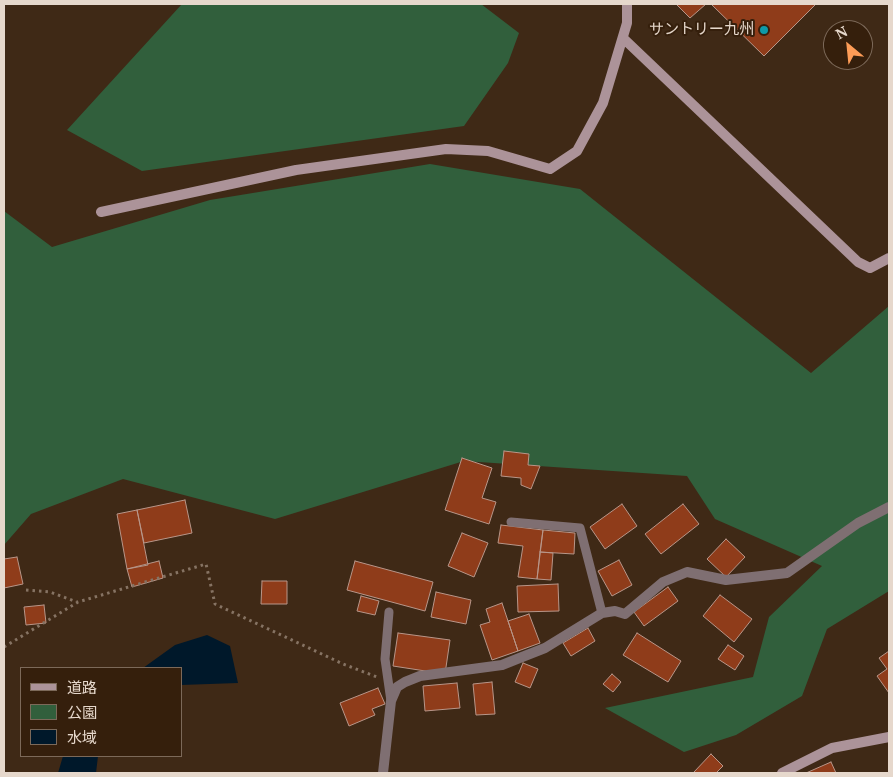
<!DOCTYPE html>
<meta charset="utf-8">
<style>
body{margin:0}
#map{position:relative;width:893px;height:777px;overflow:hidden;background:#3f2916;font-family:"Noto Serif","Noto Sans JP",serif}
canvas{display:block}
.frame{position:absolute;inset:0;border:5px solid #e6d8cc;pointer-events:none}
.legend{position:absolute;left:20px;top:667px;width:162px;height:90px;box-sizing:border-box;background:#351f0c;border:1px solid #7c6959;margin:0;padding:6px 9px;list-style:none;font-size:15px;color:#e6d8cc}
.legend li{display:flex;align-items:center;gap:10px;height:25px}
.legend b{width:25px;border:1px solid #7c6959}
.north{position:absolute;left:823px;top:20px;width:50px;height:50px;box-sizing:border-box;background:#351f0c;border:1px solid #7c6959;border-radius:50%;rotate:332deg;font-size:14px;font-weight:700;line-height:20px;text-align:center;color:#e6d8cc}
.north::after{content:'';display:block;margin:auto;width:18px;height:22px;background:#fe9c57;clip-path:polygon(50% 0,100% 100%,50% 72%,0 100%)}
</style>
<div id="map">
<canvas width="893" height="777"></canvas>
<div class="frame"></div>
<ul class="legend">
<li><b style="height:6px;background:#ac9399"></b>道路</li>
<li><b style="height:14px;background:#315f3c"></b>公園</li>
<li><b style="height:14px;background:#00182a"></b>水域</li>
</ul>
<div class="north">N</div>
</div>
<script>
const g = document.querySelector('canvas').getContext('2d');
g.lineJoin = 'round';
function fillPath(path, color) { g.fillStyle = color; g.fill(path, 'evenodd'); }
const toPath = rows => new Path2D(rows.map(r => 'M' + r).join(''));
function strokePath(path, color, width, dash) { g.strokeStyle = color; g.lineWidth = width; g.lineCap = dash ? 'butt' : 'round'; g.setLineDash(dash || []); g.stroke(path); }
function write(font, color, halo, rows, align = 'center') {
  g.font = font + ' "Noto Serif","Noto Sans JP",serif'; g.lineWidth = 4; g.setLineDash([]); g.textBaseline = 'middle'; g.strokeStyle = halo; g.fillStyle = color; for (const [text, x, y, turn = 0] of rows) {
    g.save(); g.translate(x, y); g.rotate((+turn || 0) * Math.PI / 180); g.textAlign = isNaN(turn) ? turn : align; if (halo) g.strokeText(text, 0, 0); g.fillText(text, 0, 0); g.restore();
  }
}
const green = toPath([
 [182,4,481,4,519,33,508,63,464,126,142,171,67,130],
 [430,164,580,189,811,373,889,306,889,591,827,629,802,696,736,735,684,752,605,708,753,677,769,617,822,566,715,519,687,476,464,461,275,519,123,479,31,514,4,545,4,211,52,247,210,200]
]);
const water = toPath([
 [207,635,230,646,238,683,181,685,181,668,143,668,175,645],
 [63,756,98,756,96,773,58,773]
]);
const building = toPath([
 [676,4,706,4,690,18,676,4],
 [711,4,816,4,764,56,711,4],
 [504,451,529,454,528,465,540,466,531,489,521,485,521,478,501,476,504,451],
 [462,458,492,468,482,498,496,502,489,524,445,510,462,458],
 [185,500,192,533,144,543,137,510,185,500],
 [622,504,637,526,605,549,590,527,622,504],
 [683,504,699,524,661,554,645,534,683,504],
 [137,510,148,565,127,569,117,514,137,510],
 [501,525,543,530,537,579,518,577,523,546,498,543,501,525],
 [543,530,575,533,574,554,540,552,543,530],
 [462,533,488,543,474,577,448,566,462,533],
 [726,539,745,557,726,577,707,559,726,539],
 [540,552,553,553,551,580,537,579,540,552],
 [17,557,23,584,4,588,4,559,17,557],
 [619,560,632,585,612,596,598,571,619,560],
 [159,561,163,578,132,587,127,569,159,561],
 [355,561,433,582,425,611,347,590,355,561],
 [262,581,287,581,287,604,261,604,262,581],
 [558,584,559,611,518,612,517,586,558,584],
 [668,587,678,601,644,626,634,612,668,587],
 [436,592,471,600,466,624,431,617,436,592],
 [720,595,752,619,734,642,703,616,720,595],
 [361,596,379,601,375,615,357,611,361,596],
 [502,603,518,651,492,660,480,625,490,622,486,609,502,603],
 [44,605,46,623,26,625,24,607,44,605],
 [529,614,540,643,518,651,508,621,529,614],
 [588,628,595,641,571,656,563,643,588,628],
 [398,633,450,640,445,674,393,666,398,633],
 [637,633,681,661,668,682,623,655,637,633],
 [728,645,744,656,735,670,718,659,728,645],
 [889,651,889,693,877,676,887,669,879,658,889,651],
 [523,663,538,669,530,688,515,682,523,663],
 [612,674,621,682,613,692,603,684,612,674],
 [492,682,495,714,476,715,473,684,492,682],
 [457,683,460,708,425,711,423,686,457,683],
 [378,688,385,704,372,709,375,715,349,726,340,703,378,688],
 [711,754,723,766,716,773,696,773,694,772,711,754],
 [831,762,836,773,806,773,831,762]
]);
const path = toPath([
 [26,590,50,592,77,602],
 [4,647,78,602,206,564,215,604,343,664,377,677]
]);
const lane = toPath([
 [511,522,580,528,602,613],
 [389,612,385,659,391,701]
]);
const street = toPath([
 [383,773,391,701,397,687,405,682,420,676,502,665,517,659,545,648,602,613,615,611,625,614,663,582,687,572,726,580,787,573,858,523,889,507]
]);
const secondary = toPath([
 [623,38,858,262,870,268,889,258],
 [101,212,296,170,446,149,488,151,550,169,577,151,603,103,627,23,627,4],
 [782,773,832,748,889,737]
]);
const markers = [
 [764,30,5,"#0f9aa8"]
];
const poiNames = [
 ["サントリー九州",754,30]
];
fillPath(green, '#315f3c');
fillPath(water, '#00182a');
fillPath(building, '#8f3c1a');
strokePath(building, '#b89689', 1);
strokePath(path, '#867363', 3, [2.5, 4]);
strokePath(lane, '#7f6f72', 9);
strokePath(street, '#7f6f72', 10);
strokePath(secondary, '#ac9399', 10);
for (const [x, y, r, color] of markers) { const dot = new Path2D(); dot.arc(x, y, r, 0, 2 * Math.PI); g.fillStyle = color; g.fill(dot); strokePath(dot, '#351f0c', 2); }
write('15px', '#e6d8cc', '#351f0c', poiNames, 'right');
</script>
